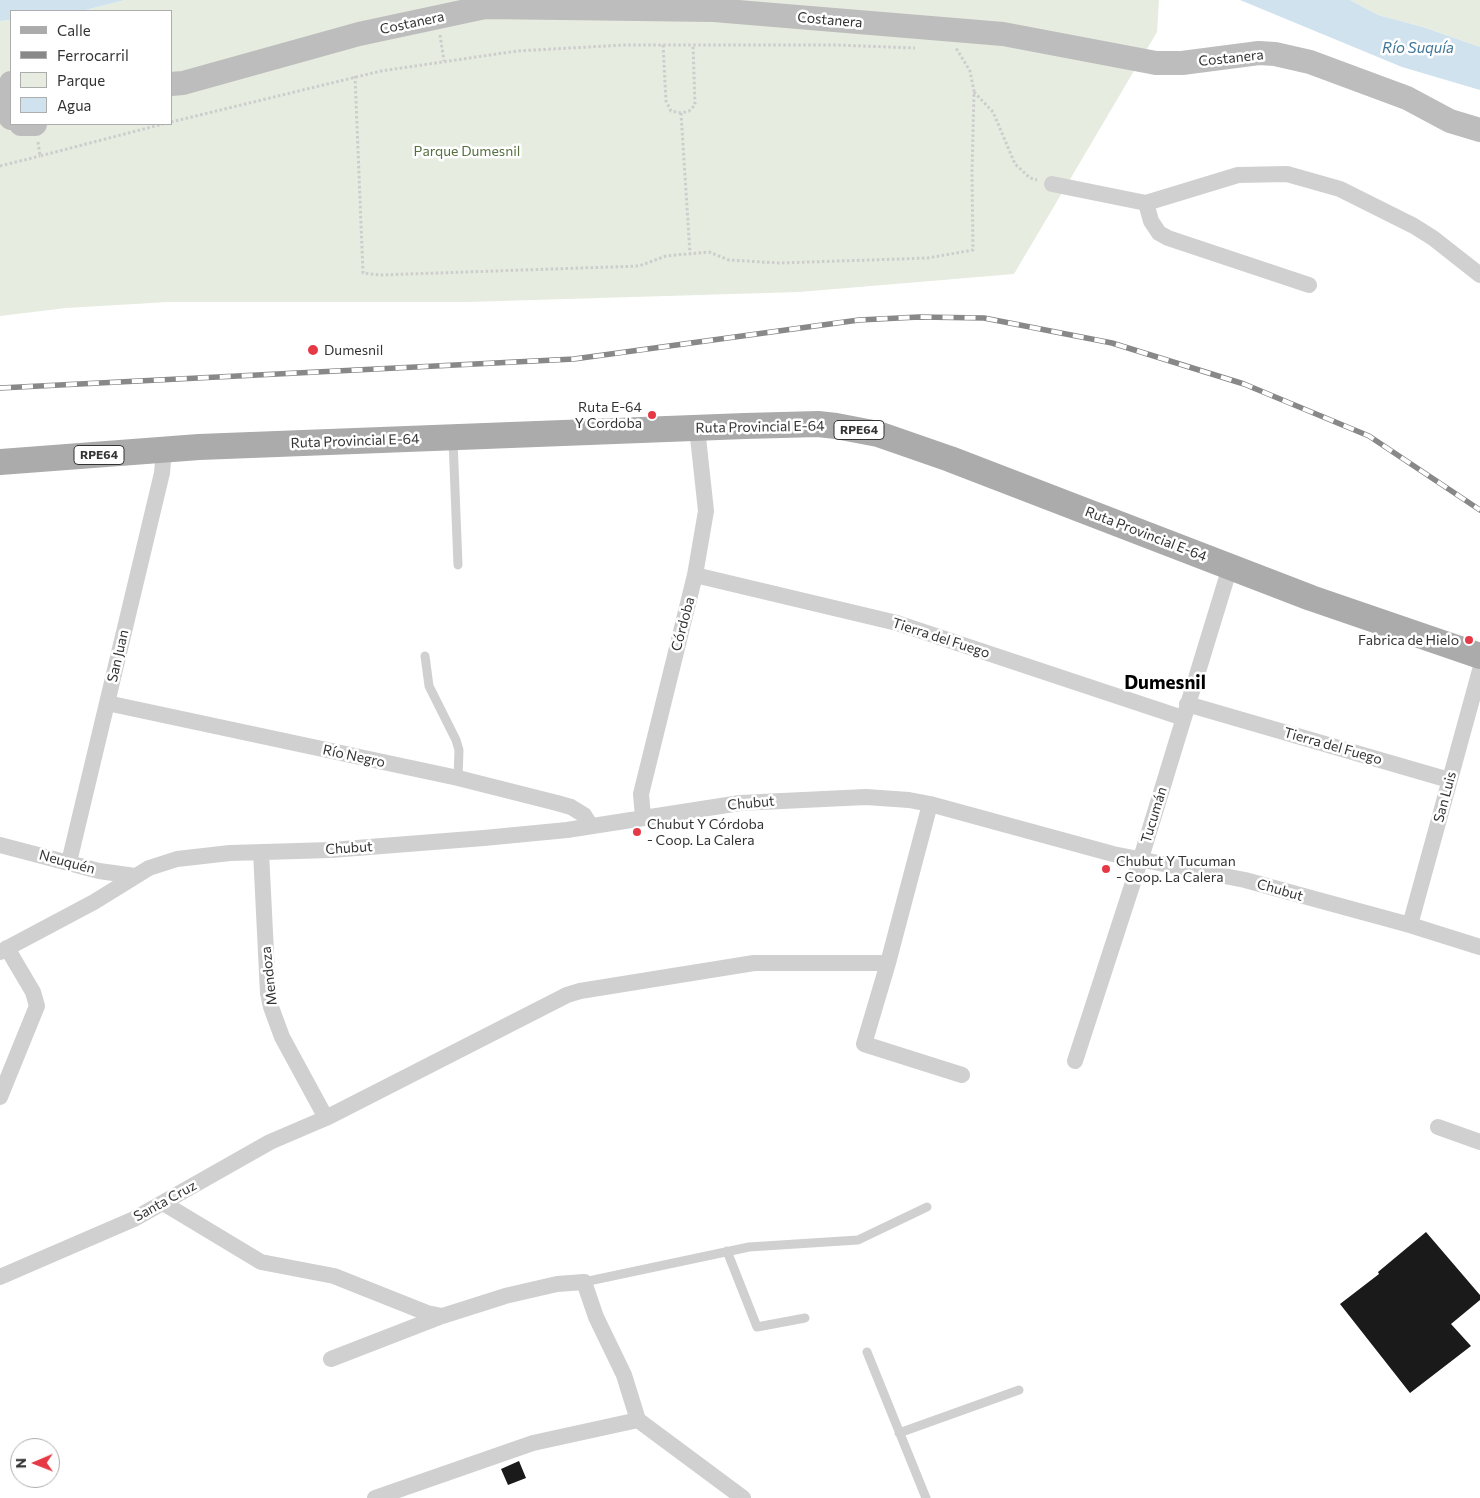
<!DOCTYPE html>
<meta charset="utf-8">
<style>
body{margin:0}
#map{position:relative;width:1480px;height:1498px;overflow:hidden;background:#fff;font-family:Commissioner,sans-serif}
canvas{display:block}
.legend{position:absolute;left:10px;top:10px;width:162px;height:115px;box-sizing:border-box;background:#fff;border:1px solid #adadad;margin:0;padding:6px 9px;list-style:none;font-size:15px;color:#333}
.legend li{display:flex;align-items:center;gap:10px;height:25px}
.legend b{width:25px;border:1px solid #adadad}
.north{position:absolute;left:10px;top:1438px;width:50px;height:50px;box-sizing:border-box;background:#fff;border:1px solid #adadad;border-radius:50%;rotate:269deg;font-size:14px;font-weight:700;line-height:20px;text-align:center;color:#333}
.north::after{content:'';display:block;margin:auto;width:18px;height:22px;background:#e63946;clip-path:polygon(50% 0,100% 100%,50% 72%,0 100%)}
</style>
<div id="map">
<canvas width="1480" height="1498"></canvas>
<ul class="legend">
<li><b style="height:6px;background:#ababab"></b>Calle</li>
<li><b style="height:6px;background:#888"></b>Ferrocarril</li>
<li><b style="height:14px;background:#e6ecdf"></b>Parque</li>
<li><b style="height:14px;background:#cfe2ee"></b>Agua</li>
</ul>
<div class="north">N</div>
</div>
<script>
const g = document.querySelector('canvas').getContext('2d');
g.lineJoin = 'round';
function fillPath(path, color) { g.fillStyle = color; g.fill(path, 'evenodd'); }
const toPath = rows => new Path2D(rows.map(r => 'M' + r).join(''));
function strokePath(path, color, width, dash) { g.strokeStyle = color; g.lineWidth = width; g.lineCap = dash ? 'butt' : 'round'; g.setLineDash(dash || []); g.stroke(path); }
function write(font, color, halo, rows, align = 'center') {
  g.font = font + ' Commissioner,sans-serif'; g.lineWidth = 5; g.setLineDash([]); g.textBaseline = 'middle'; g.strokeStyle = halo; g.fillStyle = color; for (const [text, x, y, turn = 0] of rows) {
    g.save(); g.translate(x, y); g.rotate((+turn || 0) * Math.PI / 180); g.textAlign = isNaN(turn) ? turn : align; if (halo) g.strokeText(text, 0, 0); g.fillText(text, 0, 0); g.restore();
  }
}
const green = toPath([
 [125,0,1159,0,1157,32,1014,274,799,292,467,302,168,302,66,308,0,316,0,21,11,20,11,124,171,124,171,11,82,11],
 [1350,0,1480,0,1480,47,1423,27,1378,15]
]);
const water = toPath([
 [0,0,125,0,82,11,11,11,11,20,0,21],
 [1240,0,1350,0,1378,15,1423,27,1480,47,1480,90,1402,67]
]);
const building = toPath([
 [1426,1232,1480,1295,1480,1300,1451,1324,1471,1346,1410,1393,1340,1304,1379,1274,1378,1272],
 [519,1461,526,1478,508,1485,501,1469]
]);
const path = toPath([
 [440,35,444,61],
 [663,45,666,101,671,111,681,113,689,111,695,105,693,45],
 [355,76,363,273,380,275,639,266,666,256,709,252,729,260,779,263,928,258,973,250,972,173,974,91,970,71,956,48],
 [974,92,993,112,1015,164,1030,178,1037,180],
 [681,113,690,254],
 [171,122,381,71,517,51,624,45,836,45,915,48],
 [38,142,40,156,163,124],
 [0,166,40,156]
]);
const lane = toPath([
 [453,440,458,565],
 [425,656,429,686,456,740,459,750,458,778],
 [727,1251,757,1327,805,1318],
 [584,1282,749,1247,858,1240,927,1207],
 [867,1352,926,1498],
 [899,1433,1019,1390]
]);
const street = toPath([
 [1052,184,1146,203,1238,175,1287,174,1340,189,1414,226,1433,238,1480,275],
 [1146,203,1151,221,1159,233,1168,238,1309,285],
 [695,575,897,623,1183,718],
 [107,703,458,778,557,803,571,807,584,815,591,826],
 [1187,704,1449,780],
 [643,817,641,794,695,575,706,511,697,428],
 [0,845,99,871,135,876],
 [261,852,268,993,271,1007,282,1037,326,1118],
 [69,862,162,473,164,449],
 [1410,925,1480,670],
 [0,952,94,902,149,868,177,859,230,853,331,850,484,838,567,830,740,803,866,797,909,800,930,804,1113,854,1245,880,1410,925,1480,947],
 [888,963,864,1044,962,1075],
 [1075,1061,1141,858,1230,567],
 [0,1097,37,1006,33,992,7,948],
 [1438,1127,1480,1142],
 [163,1203,261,1262,334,1276,427,1313,442,1316],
 [0,1277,134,1219,270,1142,326,1118,567,995,580,991,754,963,888,963,930,804],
 [331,1359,442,1316,505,1296,557,1284,584,1282,596,1317,624,1375,638,1420,743,1498],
 [375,1498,533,1443,638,1420]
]);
const secondary = toPath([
 [11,83,4,99,7,113,11,118],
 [171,84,183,83,359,34,485,7,714,10,1003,34,1156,63,1182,63,1259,53,1275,54,1310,62,1407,98,1450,121,1480,130],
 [21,124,35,124]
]);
const primary = toPath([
 [0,462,199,447,745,426,818,424,836,426,878,434,950,459,1311,598,1480,656]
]);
const rail = toPath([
 [0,388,574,359,859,320,919,317,984,318,1112,343,1244,384,1369,436,1480,510]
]);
const markers = [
 [313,350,6,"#e63946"],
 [652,415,5,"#e63946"],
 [1469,640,5,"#e63946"],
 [637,832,5,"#e63946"],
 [1106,869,5,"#e63946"]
];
const shields = [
 [859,430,50],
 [99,455,50]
];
const shieldNames = [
 ["RPE64",859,430],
 ["RPE64",99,455]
];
const streetNames = [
 ["Costanera",830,20,5],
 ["Costanera",412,23,-12],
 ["Costanera",1231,58,-6],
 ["Ruta Provincial E-64",760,427,-1],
 ["Ruta Provincial E-64",355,441,-2],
 ["Ruta Provincial E-64",1146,534,21],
 ["Córdoba",683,624,-75],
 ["Tierra del Fuego",941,638,18],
 ["San Juan",118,656,-77],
 ["Tierra del Fuego",1333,746,16],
 ["Río Negro",354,756,12],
 ["San Luis",1445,797,-75],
 ["Chubut",751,803,-5],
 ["Tucumán",1154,815,-73],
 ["Chubut",349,848,-4],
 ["Neuquén",67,862,15],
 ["Chubut",1280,890,16],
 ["Mendoza",269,976,-96],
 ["Santa Cruz",165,1201,-29]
];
const parkNames = [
 ["Parque Dumesnil",467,151]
];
const poiNames = [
 ["Dumesnil",324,350],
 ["Ruta E-64",642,407,"right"],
 ["Y Cordoba",642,423,"right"],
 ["Fabrica de Hielo",1459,640,"right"],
 ["Chubut Y Córdoba",647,824],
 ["- Coop. La Calera",647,840],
 ["Chubut Y Tucuman",1116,861],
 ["- Coop. La Calera",1116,877]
];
const waterNames = [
 ["Río Suquía",1418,48]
];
const districtNames = [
 ["Dumesnil",1165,683]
];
fillPath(green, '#e6ecdf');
fillPath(water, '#cfe2ee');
fillPath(building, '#1a1a1a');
strokePath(path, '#cdcdcd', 3, [2.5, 2.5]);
strokePath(lane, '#d0d0d0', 9);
strokePath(street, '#d0d0d0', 16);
strokePath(secondary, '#bdbdbd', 24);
strokePath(primary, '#ababab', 26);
strokePath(rail, '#888', 5.5);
strokePath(rail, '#fff', 4, [11]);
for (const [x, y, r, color] of markers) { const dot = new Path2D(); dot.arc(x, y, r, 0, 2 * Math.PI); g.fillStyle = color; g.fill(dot); strokePath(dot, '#fff', 2); }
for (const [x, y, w] of shields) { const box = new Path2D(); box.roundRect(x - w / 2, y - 9.5, w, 19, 4); g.fillStyle = '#fff'; g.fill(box); strokePath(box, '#333', 1); }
write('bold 12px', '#333', null, shieldNames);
write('14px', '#333', '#fff', streetNames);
write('14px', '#56703f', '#fff', parkNames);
write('14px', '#333', '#fff', poiNames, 'left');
write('italic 15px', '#3f7597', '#fff', waterNames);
write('bold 19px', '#000', '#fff', districtNames);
</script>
